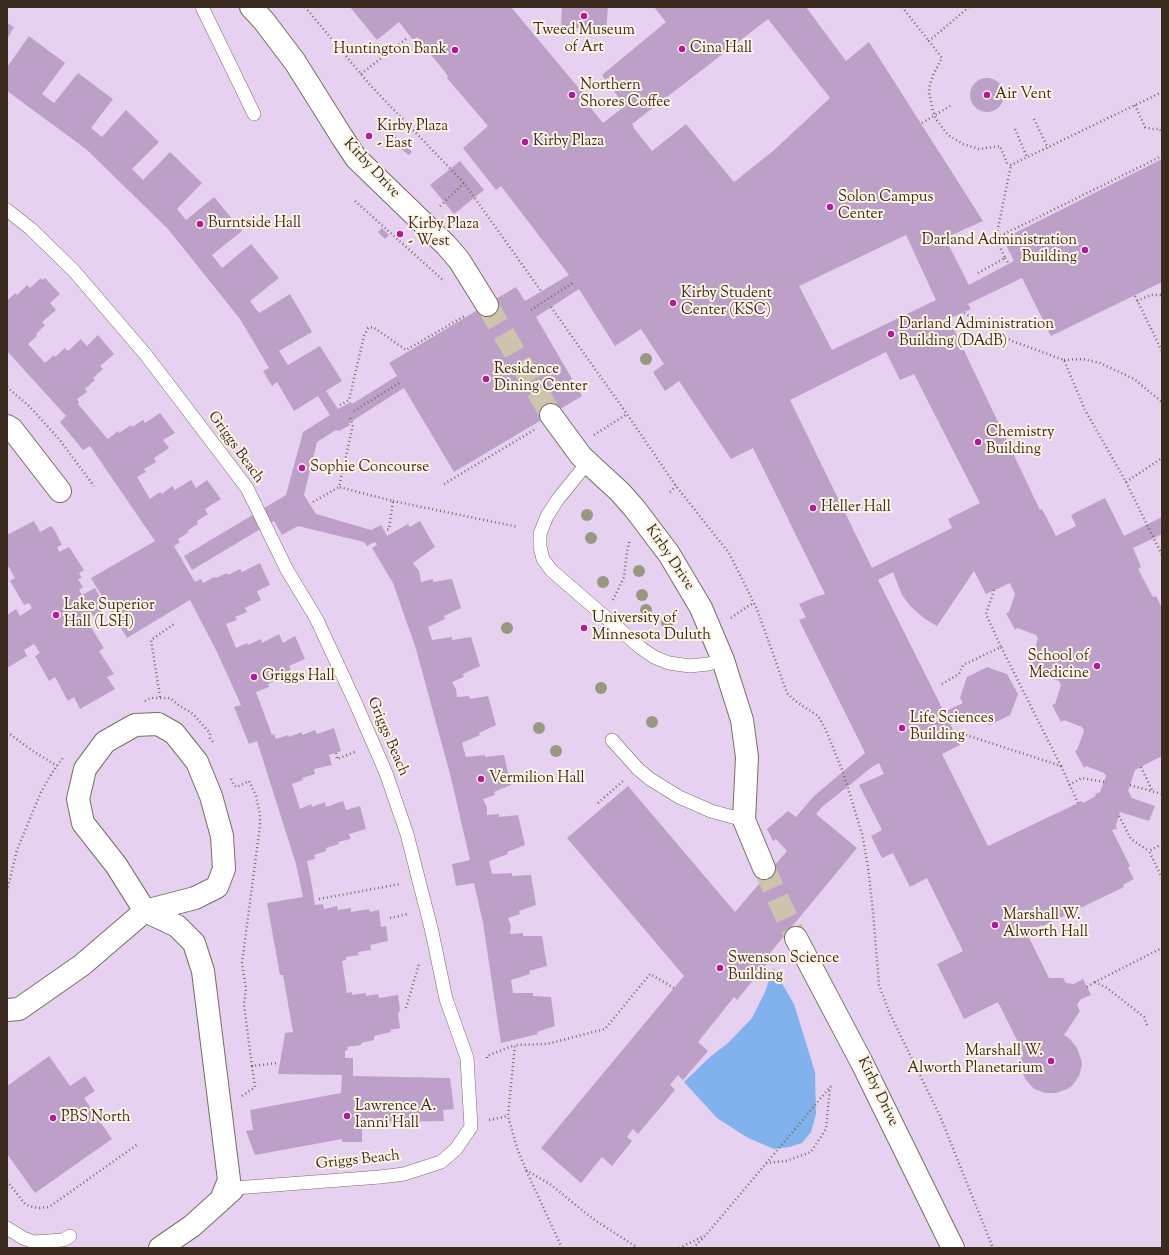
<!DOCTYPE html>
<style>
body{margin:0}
#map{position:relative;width:1169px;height:1255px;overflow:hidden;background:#f3ebd1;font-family:"Sorts Mill Goudy",serif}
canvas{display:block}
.frame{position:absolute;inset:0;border:8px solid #3b2a1e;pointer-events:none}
</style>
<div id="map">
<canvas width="1169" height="1255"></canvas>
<div class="frame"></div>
</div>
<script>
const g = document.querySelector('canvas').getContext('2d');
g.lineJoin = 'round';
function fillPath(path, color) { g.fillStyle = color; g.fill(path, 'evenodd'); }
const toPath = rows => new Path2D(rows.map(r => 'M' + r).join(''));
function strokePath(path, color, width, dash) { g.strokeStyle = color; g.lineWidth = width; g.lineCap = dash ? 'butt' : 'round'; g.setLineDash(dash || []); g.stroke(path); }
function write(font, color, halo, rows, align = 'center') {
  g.font = font + ' "Sorts Mill Goudy",serif'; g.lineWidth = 4; g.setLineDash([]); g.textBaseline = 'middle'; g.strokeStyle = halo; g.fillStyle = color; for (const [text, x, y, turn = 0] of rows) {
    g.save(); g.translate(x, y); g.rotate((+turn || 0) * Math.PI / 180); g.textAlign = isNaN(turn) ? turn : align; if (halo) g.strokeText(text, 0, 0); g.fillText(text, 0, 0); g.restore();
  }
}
const built = toPath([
 [7,7,1162,7,1162,1248,7,1248]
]);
const water = toPath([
 [773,968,794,1004,815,1072,816,1114,811,1132,802,1143,789,1147,774,1149,748,1138,717,1118,684,1082,710,1057,728,1043,752,1018,765,992]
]);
const building = toPath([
 [350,7,511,7,582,92,580,95,603,123,625,106,602,75,666,22,654,7,806,7,846,61,869,42,983,221,945,238,969,285,1014,261,1003,239,1162,159,1162,282,1051,336,1022,278,968,304,971,309,949,319,1040,510,1042,509,1056,536,1076,526,1071,515,1105,498,1124,536,1162,517,1162,534,1133,548,1141,567,1138,569,1153,597,1156,596,1162,608,1162,756,1135,770,1128,791,1132,798,1155,806,1149,821,1120,812,1116,825,1117,829,1112,830,1130,866,1128,868,1134,879,1123,885,1124,887,1043,926,1042,925,1026,932,1049,978,1063,978,1066,983,1074,984,1083,979,1091,995,1081,999,1077,1005,1080,1011,1064,1035,1070,1039,1077,1048,1081,1059,1082,1065,1079,1076,1072,1086,1067,1089,1056,1093,1045,1093,1034,1089,1026,1080,1021,1070,1021,1058,1023,1052,998,1002,964,1019,937,964,963,951,927,878,910,887,893,853,882,858,871,836,882,830,859,785,884,774,879,763,872,767,822,807,816,814,857,848,766,958,769,961,737,1000,734,997,698,1042,708,1051,683,1080,678,1075,670,1085,675,1090,638,1134,633,1129,627,1137,632,1141,612,1166,602,1157,581,1183,541,1148,684,976,567,838,628,786,735,912,787,851,776,839,773,841,767,829,788,811,796,817,814,796,865,753,799,620,806,617,799,604,815,597,825,594,753,448,731,459,679,381,665,391,653,372,664,364,641,329,615,346,579,289,536,317,582,396,454,472,404,388,349,423,350,425,339,431,336,430,317,442,304,495,316,514,371,530,381,525,387,536,408,524,410,527,420,521,435,547,413,563,419,571,421,582,433,579,433,582,452,579,461,608,444,616,445,619,428,627,432,640,452,637,452,640,471,637,480,666,463,674,464,677,452,682,456,689,457,697,469,696,470,699,488,696,496,725,479,733,480,735,462,743,466,757,485,755,485,757,504,755,511,785,494,792,495,795,483,799,487,807,487,815,499,814,499,817,518,815,525,845,507,852,508,854,489,861,492,874,512,873,512,876,531,875,536,905,519,911,520,914,508,918,511,926,510,934,523,933,523,936,542,936,547,966,529,971,530,974,511,980,513,993,533,993,533,996,551,997,555,1026,537,1032,538,1034,501,1043,483,923,474,883,456,886,452,864,470,860,450,774,416,649,393,583,372,548,377,545,375,542,367,546,364,542,298,526,282,535,274,521,192,570,184,556,286,495,303,432,330,415,318,396,294,411,277,382,272,386,263,371,269,368,240,319,168,229,86,149,7,91,7,65,8,66,29,36,65,63,42,94,54,103,78,73,113,99,91,128,102,137,126,110,159,142,132,169,143,180,170,152,202,183,177,209,186,220,214,197,242,231,212,255,222,268,251,244,279,278,250,301,259,313,290,294,312,332,279,351,288,365,320,346,342,381,326,391,338,409,351,402,352,404,397,376,389,363,516,287,525,301,569,275,501,186,496,190,463,148,488,126,447,78,448,76,417,37,413,40,399,22,377,40],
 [768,19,830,98,773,151,734,182,686,124,652,151,633,127,634,126,632,124],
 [906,235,936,300,832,350,799,286],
 [886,352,900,380,914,374,980,503,948,519,952,528,872,568,790,400],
 [974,571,986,594,1010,583,1015,594,1009,612,1006,613,1015,630,1017,628,1036,635,1038,639,1032,657,1029,658,1038,676,1040,674,1059,681,1061,685,1055,704,1052,705,1061,722,1064,720,1082,727,1084,731,1077,750,1075,751,1084,768,1086,766,1104,773,1106,776,1100,792,1095,794,1096,796,1083,803,1081,801,1078,803,988,846,942,754,960,745,949,721,968,712,970,717,990,725,1010,715,1018,694,1007,674,987,667,967,677,960,698,963,703,944,712,878,580,893,572,902,595,911,607,925,619,937,626],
 [562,7,608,7,606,30,584,29,561,26],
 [7,23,14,27,7,39],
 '970 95a17 17 0 1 1 34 0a17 17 0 1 1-34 0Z',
 [393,134,400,141,397,145,389,138],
 [405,145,412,152,409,155,401,149],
 [460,161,484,190,454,214,430,185],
 [382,228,389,235,385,239,378,232],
 [41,278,42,280,45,278,60,294,50,303,56,310,42,322,45,325,36,334,37,336,28,344,45,363,54,355,55,357,65,348,68,351,81,339,87,346,98,335,114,354,100,366,103,369,93,378,95,380,85,389,87,392,77,399,79,402,78,404,105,436,108,439,118,431,119,433,131,425,132,427,143,420,145,423,160,413,175,433,163,440,169,448,154,458,156,462,144,469,146,472,137,477,150,499,160,492,162,494,172,486,175,490,191,480,196,488,207,480,221,499,205,509,208,514,197,521,198,524,187,531,189,532,178,539,180,542,174,546,195,582,201,579,203,583,214,577,216,578,227,573,228,575,240,569,242,572,260,563,270,585,257,591,261,600,245,608,247,612,235,617,237,620,226,624,236,648,247,643,248,645,261,639,262,643,279,634,283,643,295,636,305,659,289,666,291,670,279,676,280,679,268,684,269,687,256,692,272,735,274,734,276,739,288,735,289,737,302,732,302,735,315,730,317,734,334,728,341,751,329,755,332,765,314,769,315,774,302,778,303,780,292,784,300,809,311,804,312,807,325,802,326,807,343,801,346,810,360,806,366,829,349,834,351,839,338,842,339,844,326,848,326,851,314,855,315,859,307,861,312,886,315,905,323,904,324,909,337,906,338,910,351,908,351,912,369,909,370,912,379,910,381,927,386,926,388,941,370,945,371,950,358,952,359,955,346,957,346,960,342,961,347,993,352,992,352,995,366,993,366,996,378,994,379,998,398,995,400,1010,398,1014,400,1028,390,1030,391,1032,374,1036,374,1040,361,1043,361,1045,347,1047,348,1050,345,1051,345,1058,353,1058,353,1076,450,1078,454,1109,443,1110,444,1121,362,1122,362,1142,342,1142,342,1139,255,1155,246,1131,253,1130,250,1110,341,1093,342,1075,278,1074,285,1033,293,1032,283,975,280,975,267,903,303,897,296,864,257,741,249,744,234,707,241,705,217,652,190,600,127,638,91,578,155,541,90,446,83,450,60,422,66,416,7,351,7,301,15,293,17,295,27,285,30,288],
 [34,521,40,532,51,526,55,531,62,545,57,547,59,552,69,547,84,570,79,573,82,578,78,579,83,587,79,590,82,595,95,588,106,608,94,617,93,615,82,621,84,626,89,624,104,648,99,651,114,674,107,677,115,689,80,709,74,697,68,701,55,677,49,681,35,656,40,653,34,644,24,650,27,656,7,668,7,615,16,609,20,616,32,608,29,603,24,605,10,581,15,578,7,564,7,535],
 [49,1056,70,1086,85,1076,95,1091,84,1098,112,1139,35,1193,7,1154,7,1086]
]);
const streetTunnel = toPath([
 [487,305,551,415],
 [764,868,796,938]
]);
const path = toPath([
 [305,7,370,85,464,183,541,291],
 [902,7,929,41],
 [969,7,929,41,942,58,934,73,930,84,929,93,933,111,936,119,948,135,963,144,979,149,1000,146,1007,163,1011,165,1162,92],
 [361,74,406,39],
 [1135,105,1145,127,1152,129,1160,129,1162,133],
 [1034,119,1048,148],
 [922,123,950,106],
 [1015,129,1027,157],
 [355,201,444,281],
 [440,206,464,183],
 [958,242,978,242,986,243,1162,156],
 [1005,258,1009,264],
 [978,273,1005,258,996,238,1011,165],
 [1135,296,1162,351],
 [1137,301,1151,295,1162,295],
 [551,307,627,414,676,486,729,553,757,609,787,693,794,700,818,716,825,728,843,772,862,834,868,867,873,912,879,985,890,1014,940,1116,993,1248],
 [964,313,1012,341,1064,360,1085,410,1126,482,1162,555],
 [1064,360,1083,359,1100,363,1134,379,1162,402],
 [7,387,29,406,59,439,94,486],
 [340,405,349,400,364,336,368,328,373,327,406,350,466,315],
 [350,418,353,425,339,487,393,501,389,529,386,530],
 [594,435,627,414],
 [1126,482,1162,458],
 [444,484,534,430],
 [670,492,676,486],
 [393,501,518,527],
 [313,502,339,487],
 [994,590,986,614,1001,647],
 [613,600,624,577,627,551,630,540],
 [731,618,745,608,754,603],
 [942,684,959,674,963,665,1001,647,1061,766,960,733,955,735],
 [160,697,151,640,174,624],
 [145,701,151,698,170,698,177,704,193,714,210,733,210,738,213,742],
 [7,732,33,751,57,766],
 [336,753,337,759,357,751],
 [1061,766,1078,803],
 [1141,767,1152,790],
 [231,779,234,785,237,787,249,781,256,796,260,815,260,826,242,963,246,989,244,1005,252,1066,277,1063],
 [1069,785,1082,778,1104,782],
 [1130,785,1162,794],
 [598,803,623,781],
 [1119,816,1131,839,1149,851],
 [1162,844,1149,851,1162,878],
 [7,891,17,850,41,792,52,773,64,756],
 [319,899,400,884],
 [390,918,408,914],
 [1087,987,1095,982],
 [406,1008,419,964],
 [1147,1025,1144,1017,1107,988,1095,982,1162,948],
 [487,1058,487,1056,515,1045],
 [242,1096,255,1087,252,1066],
 [489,1120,508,1116],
 [766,1163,786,1161,811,1152,826,1129,830,1087],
 [526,1170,550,1184,593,1219,638,1248],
 [7,1181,25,1204,29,1206,39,1208,49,1207,138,1144],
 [562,1248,526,1170,517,1148,508,1116,515,1045,547,1044,605,1029,650,974,674,988],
 [679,1248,702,1237],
 [693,1248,706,1235,831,1086]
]);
const lane = toPath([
 [202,7,254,114],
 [7,210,31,229,74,271,146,355,247,488,287,570,316,618,356,704,386,773,407,834,432,932,446,999,467,1058,471,1127,456,1149,441,1162,404,1174,380,1177,235,1188],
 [588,462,558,499,547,516,540,534,540,547,543,559,551,570,641,648,654,657,669,663,690,666,708,664,723,660],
 [612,740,638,769,650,779,679,797,711,811,744,820],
 [7,1228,23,1238,34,1242,63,1240,70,1236]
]);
const street = toPath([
 [251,7,264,21,295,62,342,137,356,158,446,245,459,260,487,305],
 [551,415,581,456,620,492,635,509,669,554,701,608,723,660,742,720,747,757,744,820,764,868],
 [7,426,12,429,60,491],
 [145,911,177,926,194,943,203,971,229,1180,221,1200],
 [796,938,862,1063,953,1248],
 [7,1010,19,1009,82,965,145,911,195,898,217,887,224,869,222,836,211,796,197,762,174,733,158,724,135,725,105,742,85,769,78,799,83,823,116,865,145,911],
 [160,1248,192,1226,232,1190]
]);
const pathBridge = toPath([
 [531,310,574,282],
 [354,411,401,382]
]);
const trees = [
 [646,359],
 [587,515],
 [591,538],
 [639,571],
 [603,582],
 [642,595],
 [646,610],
 [667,623],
 [507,628],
 [601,688],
 [652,722],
 [539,728],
 [556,751]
];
const markers = [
 [584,16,4,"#b5179e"],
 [682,49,4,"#b5179e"],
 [455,50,4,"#b5179e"],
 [572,95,4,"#b5179e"],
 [987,95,4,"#b5179e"],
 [369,136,4,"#b5179e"],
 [525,142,4,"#b5179e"],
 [830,207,4,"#b5179e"],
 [200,224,4,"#b5179e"],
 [400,234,4,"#b5179e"],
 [1085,250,4,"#b5179e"],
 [673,303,4,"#b5179e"],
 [891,334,4,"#b5179e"],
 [486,379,4,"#b5179e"],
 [978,442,4,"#b5179e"],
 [302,468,4,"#b5179e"],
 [813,508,4,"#b5179e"],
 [56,615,4,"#b5179e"],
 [584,628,4,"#b5179e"],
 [1097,666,4,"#b5179e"],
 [254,677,4,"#b5179e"],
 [902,728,4,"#b5179e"],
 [481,779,4,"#b5179e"],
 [995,925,4,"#b5179e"],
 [720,968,4,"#b5179e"],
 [1051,1061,4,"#b5179e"],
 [347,1116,4,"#b5179e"],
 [53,1118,4,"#b5179e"]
];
const poiNames = [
 ["Tweed Museum",584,31,"center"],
 ["of Art",584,48,"center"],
 ["Cina Hall",690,49],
 ["Huntington Bank",447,50,"right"],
 ["Northern",580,86],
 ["Shores Coffee",580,103],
 ["Air Vent",995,95],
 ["Kirby Plaza",377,127],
 ["- East",377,144],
 ["Kirby Plaza",533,142],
 ["Solon Campus",838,198],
 ["Center",838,215],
 ["Burntside Hall",208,224],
 ["Kirby Plaza",408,225],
 ["- West",408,242],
 ["Darland Administration",1077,241,"right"],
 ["Building",1077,258,"right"],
 ["Kirby Student",681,294],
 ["Center (KSC)",681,311],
 ["Darland Administration",899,325],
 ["Building (DAdB)",899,342],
 ["Residence",494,370],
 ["Dining Center",494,387],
 ["Chemistry",986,433],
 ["Building",986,450],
 ["Sophie Concourse",310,468],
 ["Heller Hall",821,508],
 ["Lake Superior",64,606],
 ["Hall (LSH)",64,623],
 ["University of",592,619],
 ["Minnesota Duluth",592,636],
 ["School of",1089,657,"right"],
 ["Medicine",1089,674,"right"],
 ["Griggs Hall",262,677],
 ["Life Sciences",910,719],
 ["Building",910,736],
 ["Vermilion Hall",489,779],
 ["Marshall W.",1003,916],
 ["Alworth Hall",1003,933],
 ["Swenson Science",728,959],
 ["Building",728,976],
 ["Marshall W.",1043,1052,"right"],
 ["Alworth Planetarium",1043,1069,"right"],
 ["Lawrence A.",355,1107],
 ["Ianni Hall",355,1124],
 ["PBS North",61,1118]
];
const streetNames = [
 ["Kirby Drive",371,169,47],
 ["Griggs Beach",235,448,54],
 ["Kirby Drive",669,558,56],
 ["Griggs Beach",387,737,67],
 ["Kirby Drive",877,1092,64],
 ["Griggs Beach",358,1161,-6]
];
fillPath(built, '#e6d2f0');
fillPath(water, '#82b2ed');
fillPath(building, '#bda0c7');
strokePath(streetTunnel, '#cec4ad', 22, [22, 11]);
strokePath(lane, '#7b6e5d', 14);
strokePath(street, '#7b6e5d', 24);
strokePath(path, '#7b6e5d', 2.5, [1, 3]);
strokePath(lane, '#fff', 13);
strokePath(street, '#fff', 22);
strokePath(pathBridge, '#7b6e5d', 2.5, [1, 3]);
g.fillStyle = '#98987f';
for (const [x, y] of trees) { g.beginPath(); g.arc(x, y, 6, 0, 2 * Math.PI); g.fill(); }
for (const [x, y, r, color] of markers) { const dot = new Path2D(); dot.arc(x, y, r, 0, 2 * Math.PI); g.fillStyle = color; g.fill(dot); strokePath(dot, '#fcf5e5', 1.5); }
write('15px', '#3b2a1e', '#fcf5e5', poiNames, 'left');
write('15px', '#3b2a1e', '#fcf5e5', streetNames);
</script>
